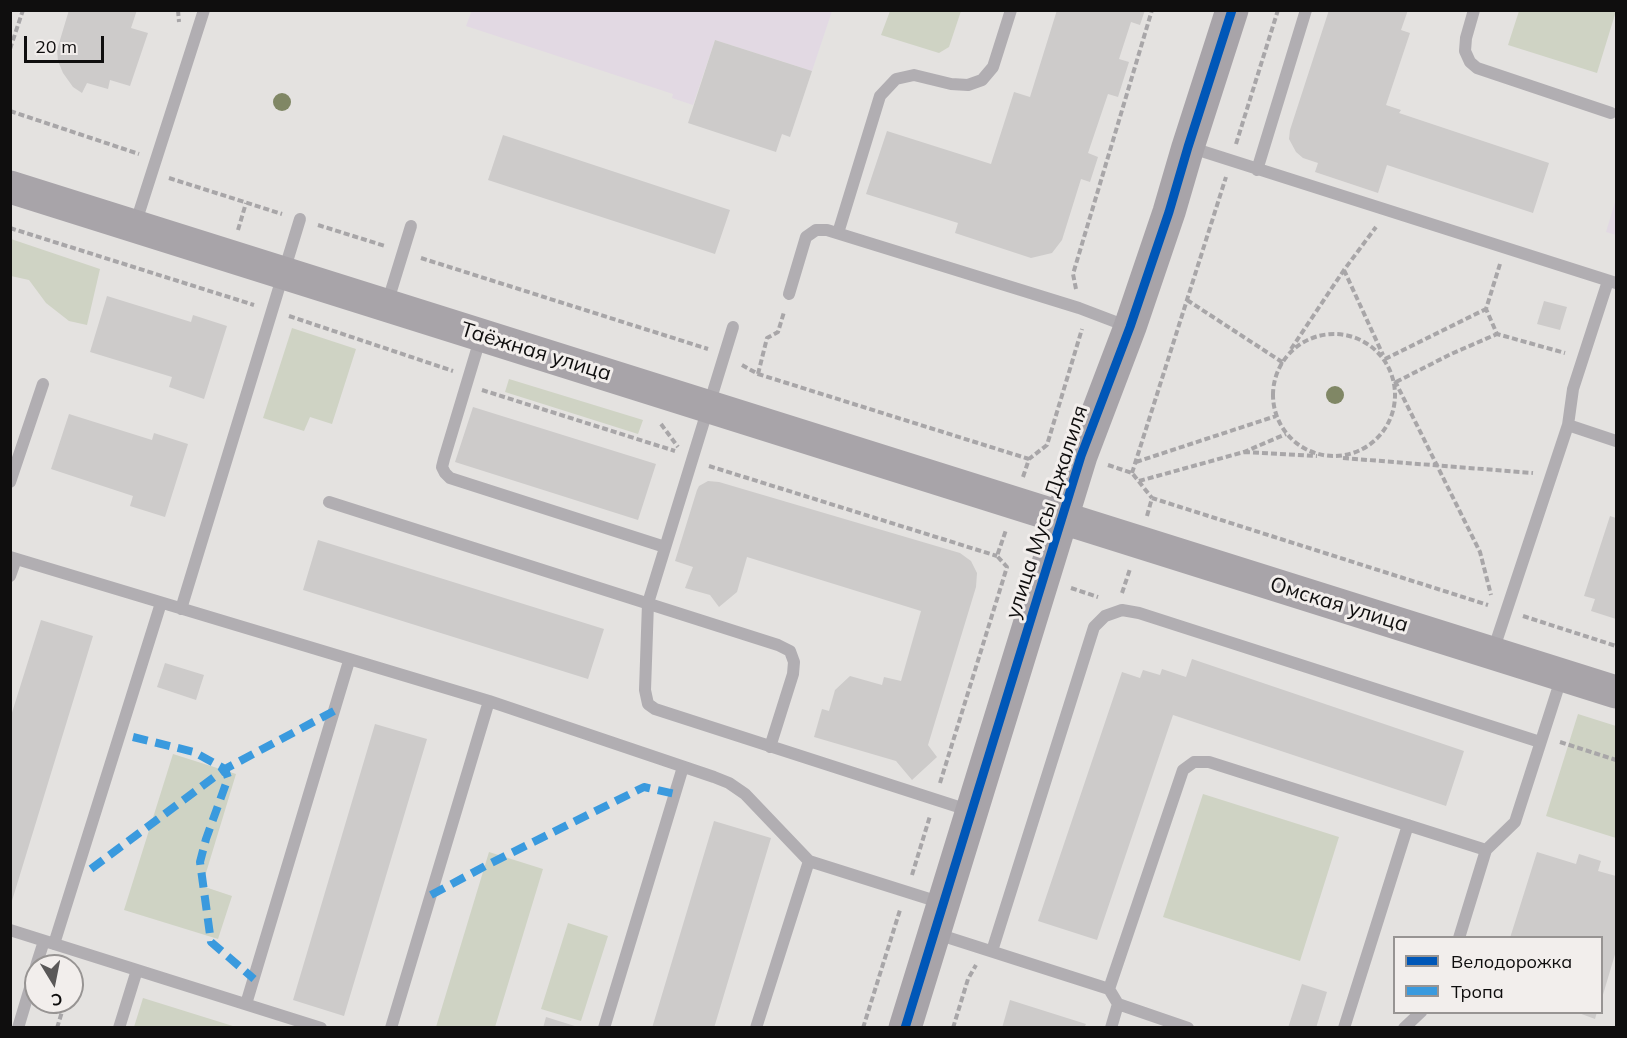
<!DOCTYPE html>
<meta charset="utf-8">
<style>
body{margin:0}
#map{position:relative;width:1627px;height:1038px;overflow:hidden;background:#e4e2e0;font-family:Mulish,sans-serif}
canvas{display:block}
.frame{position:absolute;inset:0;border:12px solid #0f0e0e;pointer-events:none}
.legend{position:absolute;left:1393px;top:936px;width:210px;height:78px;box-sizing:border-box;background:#f2eeec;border:2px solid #979493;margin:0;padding:8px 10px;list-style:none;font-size:18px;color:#0f0e0e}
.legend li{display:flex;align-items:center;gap:12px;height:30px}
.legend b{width:30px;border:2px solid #979493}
.north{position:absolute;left:24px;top:954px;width:60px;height:60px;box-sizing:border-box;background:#f2eeec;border:2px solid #979493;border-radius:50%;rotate:170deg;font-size:16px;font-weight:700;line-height:24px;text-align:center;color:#0f0e0e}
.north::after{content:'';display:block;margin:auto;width:21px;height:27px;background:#5a5858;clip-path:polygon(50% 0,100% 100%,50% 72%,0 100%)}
.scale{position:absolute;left:24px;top:36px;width:80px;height:27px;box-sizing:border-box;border:3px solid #0f0e0e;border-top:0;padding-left:8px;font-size:18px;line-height:21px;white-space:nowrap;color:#0f0e0e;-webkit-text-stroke:4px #f2eeec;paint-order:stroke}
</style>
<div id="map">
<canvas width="1627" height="1038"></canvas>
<div class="frame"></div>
<ul class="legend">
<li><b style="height:8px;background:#0057b8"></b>Велодорожка</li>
<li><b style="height:8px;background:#3a9ade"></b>Тропа</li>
</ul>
<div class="north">С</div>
<div class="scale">20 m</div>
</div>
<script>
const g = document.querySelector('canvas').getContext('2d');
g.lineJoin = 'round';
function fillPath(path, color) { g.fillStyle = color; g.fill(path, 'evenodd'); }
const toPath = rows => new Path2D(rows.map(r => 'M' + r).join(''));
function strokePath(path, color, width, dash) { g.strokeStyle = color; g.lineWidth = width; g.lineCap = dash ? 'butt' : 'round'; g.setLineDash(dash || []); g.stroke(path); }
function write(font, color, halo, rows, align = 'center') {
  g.font = font + ' Mulish,sans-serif'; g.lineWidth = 6; g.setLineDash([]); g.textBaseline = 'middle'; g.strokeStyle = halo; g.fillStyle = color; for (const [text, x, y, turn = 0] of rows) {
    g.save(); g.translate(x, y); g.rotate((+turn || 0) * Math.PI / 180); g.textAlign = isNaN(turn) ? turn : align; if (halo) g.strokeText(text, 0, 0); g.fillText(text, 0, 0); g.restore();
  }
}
const education = toPath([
 [472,10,832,11,812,71,715,40,693,105,672,98,673,94,466,26],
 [1616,199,1616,235,1606,232]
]);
const green = toPath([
 [890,11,890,10,961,11,949,47,939,53,881,35],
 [1519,11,1616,11,1597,73,1508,45],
 [11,239,100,269,87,325,69,321,46,303,29,280,11,276],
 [292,328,356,349,332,424,310,417,304,431,263,418],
 [509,379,643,420,638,434,505,392],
 [1578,714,1616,726,1616,838,1546,816],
 [173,754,236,774,202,886,232,896,218,939,124,910],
 [1203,794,1339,837,1300,961,1163,917],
 [489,852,543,869,495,1027,436,1027],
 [568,923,608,936,581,1021,541,1009],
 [143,998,236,1027,134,1027]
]);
const building = toPath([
 [69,10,137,10,131,28,148,33,130,86,110,80,108,89,87,83,82,93,73,87,63,73,58,61,57,50],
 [1057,10,1145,10,1140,25,1131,22,1119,59,1129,62,1118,97,1108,94,1088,153,1098,157,1090,182,1081,179,1062,240,1052,253,1031,258,955,233,958,223,866,194,887,131,991,164,1014,92,1030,97],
 [1329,10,1408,10,1401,30,1410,33,1386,105,1401,110,1399,113,1549,163,1533,213,1387,165,1378,193,1315,172,1318,163,1303,158,1296,152,1289,139,1290,130],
 [715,40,812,71,790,137,782,134,776,152,688,123],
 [503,135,730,210,715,254,488,180],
 [107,296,191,322,193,315,227,326,204,399,169,387,172,377,90,352],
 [1544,301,1567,307,1560,330,1537,324],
 [473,407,656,464,638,520,455,462],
 [69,414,152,440,154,433,188,444,165,517,130,506,133,496,51,469],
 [708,481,719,482,960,553,971,561,977,573,976,587,928,745,937,757,912,780,896,761,814,737,822,709,829,711,835,690,850,676,882,685,884,677,901,681,921,611,747,557,737,592,719,607,710,595,685,588,693,567,675,561,697,490,699,486],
 [1610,516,1616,518,1616,619,1591,611,1595,599,1584,596],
 [318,540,604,629,588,679,303,590],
 [41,620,93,636,11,904,10,719],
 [1192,659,1464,751,1446,806,1173,715,1097,940,1038,921,1122,672,1140,678,1143,670,1160,675,1162,669,1186,677],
 [165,663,204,675,196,700,157,687],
 [375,724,427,739,344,1016,293,1000],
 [714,821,771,838,714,1028,652,1028],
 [1537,852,1576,864,1579,854,1601,861,1598,871,1616,876,1616,951,1602,998,1602,938,1510,938],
 [1302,984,1327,992,1316,1028,1288,1028],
 [1010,1000,1086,1024,1084,1028,1002,1028],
 [1576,1012,1597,1012,1595,1019],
 [546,1017,578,1027,578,1028,543,1028]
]);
const path = toPath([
 [178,10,179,22],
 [10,49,23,10],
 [10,111,139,154],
 [1236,144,1278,10],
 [169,178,282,214],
 [318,225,385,246],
 [10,228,254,305],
 [238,230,246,203],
 [421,258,708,349],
 [1500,264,1486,309,1497,334,1565,353],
 [1344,270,1383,355],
 [1076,289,1073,274,1152,10],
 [1187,300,1282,362,1284,360],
 [289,316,453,371],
 '1273 395a61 61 0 1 1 122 0a61 61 0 1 1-122 0Z',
 [1291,349,1344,270,1376,227],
 [1385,359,1486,309],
 [742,365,758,374,1029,459],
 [758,374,767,338,778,332,784,312],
 [1395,381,1480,552,1491,595],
 [1396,382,1451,354,1497,334],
 [482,390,675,451],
 [661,424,678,447],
 [1244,452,1317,456],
 [1343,458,1533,473],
 [1136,462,1276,416],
 [1108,465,1132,473,1152,498],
 [709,466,997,556],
 [1132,473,1226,177],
 [1023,477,1029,459,1047,445,1082,329],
 [1139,481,1244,452,1286,434],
 [1147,516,1152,498,1488,605],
 [1071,588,1098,597],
 [1122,593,1130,569],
 [1523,616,1616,646],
 [1560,742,1616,760],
 [940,783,1007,567,997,556,1006,530],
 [912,875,930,816],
 [72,979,75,970],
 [57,1028,65,1002],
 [863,1028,900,910],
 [953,1028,968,979,976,965]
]);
const lane = toPath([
 [1474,10,1466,38,1465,51,1470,62,1477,68,1611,113],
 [1189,147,1616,283],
 [1257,170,1306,10],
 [135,225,204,10],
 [838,233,880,96,896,79,914,75,951,84,968,85,982,80,993,67,1011,10],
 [789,294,806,237,816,230,827,230,1079,308,1129,327],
 [387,304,411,226],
 [733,327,648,603,645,690,648,704,655,709,971,811],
 [481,336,444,459,442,467,445,473,450,478,665,547],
 [1568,425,1616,441],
 [10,482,43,384],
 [329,502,778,645,790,651,794,662,793,674,770,747],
 [10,557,489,701,714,777,729,783,745,794,809,861,942,903],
 [10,576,16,559],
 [181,609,300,219],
 [1493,651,1568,425,1573,389,1608,281],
 [10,930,321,1028],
 [934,933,1109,989,1183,770,1194,762,1209,762,1486,850,1515,822,1562,676],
 [1459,938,1486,850],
 [54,944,161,603],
 [992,951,1094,627,1105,616,1122,610,1139,613,1540,742],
 [36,966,44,941],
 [1109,989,1118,1004,1111,1028],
 [246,1004,349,661],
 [1118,1004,1188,1028],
 [18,1028,36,968],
 [119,1028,137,970],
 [391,1028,489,701],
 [604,1028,683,767],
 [756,1028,809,861],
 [1344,1028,1408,825],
 [1404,1028,1421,1012]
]);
const secondary = toPath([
 [10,187,1616,692],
 [905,1028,1081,456,1130,327,1169,212,1188,147,1232,10]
]);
const quiet = toPath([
 [133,737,194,752,225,769,228,778,206,839,200,862,211,942,254,979],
 [91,869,225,769,334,711],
 [431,895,491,863,644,787,675,794]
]);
const cycleway = toPath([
 [905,1028,1081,456,1130,327,1169,212,1188,147,1232,10]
]);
const trees = [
 [282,102],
 [1335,395]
];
const streetNames = [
 ["Таёжная улица",536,352,17],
 ["улица Мусы Джалиля",1047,512,-72],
 ["Омская улица",1339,605,17]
];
fillPath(education, '#e2d9e3');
fillPath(green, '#cfd3c4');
fillPath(building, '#cdcbca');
strokePath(path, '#a8a6a8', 4, [6, 3]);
strokePath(lane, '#b1aeb2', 12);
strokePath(secondary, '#a8a4a9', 33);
strokePath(quiet, '#3a9ade', 8, [15, 8]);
strokePath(cycleway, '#0057b8', 9);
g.fillStyle = '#808765';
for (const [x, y] of trees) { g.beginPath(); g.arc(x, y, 9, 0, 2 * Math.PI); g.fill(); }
write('21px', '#0f0e0e', '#f2eeec', streetNames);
</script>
